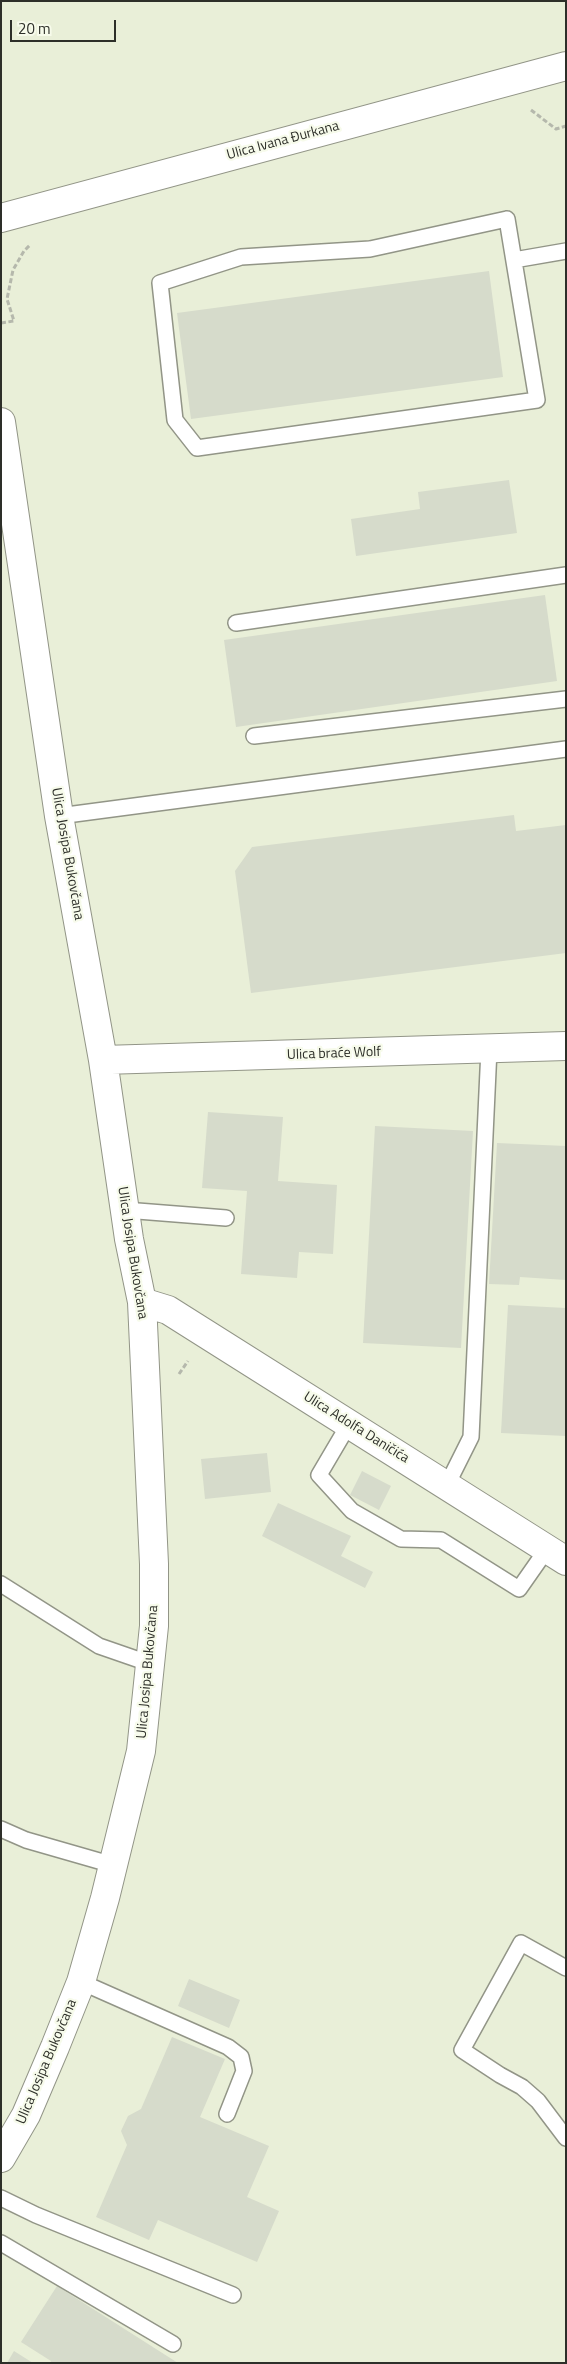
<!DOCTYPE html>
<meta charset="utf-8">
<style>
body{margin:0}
#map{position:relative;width:567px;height:2364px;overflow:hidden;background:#f7fbeb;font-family:"Titillium Web",sans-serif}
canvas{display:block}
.frame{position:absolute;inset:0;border:2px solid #2d2f29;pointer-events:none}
.scale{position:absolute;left:10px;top:20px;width:106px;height:22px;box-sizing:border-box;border:2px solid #2d2f29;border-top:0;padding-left:6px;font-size:15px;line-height:18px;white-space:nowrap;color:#2d2f29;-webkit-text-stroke:4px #f7fbeb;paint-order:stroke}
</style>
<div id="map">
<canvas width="567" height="2364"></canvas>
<div class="frame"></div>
<div class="scale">20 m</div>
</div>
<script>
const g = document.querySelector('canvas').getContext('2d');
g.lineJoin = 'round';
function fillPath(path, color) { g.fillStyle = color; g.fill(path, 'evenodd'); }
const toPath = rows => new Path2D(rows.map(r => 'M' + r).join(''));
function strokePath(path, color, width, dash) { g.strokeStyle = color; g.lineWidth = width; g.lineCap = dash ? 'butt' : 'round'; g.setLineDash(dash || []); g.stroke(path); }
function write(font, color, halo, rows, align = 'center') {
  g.font = font + ' "Titillium Web",sans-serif'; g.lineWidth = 4.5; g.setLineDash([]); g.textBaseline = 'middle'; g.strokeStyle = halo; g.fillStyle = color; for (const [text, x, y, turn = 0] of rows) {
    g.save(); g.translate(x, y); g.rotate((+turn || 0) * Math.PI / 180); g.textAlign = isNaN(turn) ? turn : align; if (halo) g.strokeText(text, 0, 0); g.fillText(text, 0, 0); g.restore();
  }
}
const built = toPath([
 [1,1,566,1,566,2363,1,2363]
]);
const building = toPath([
 [489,271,503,377,191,419,177,313],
 [509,480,517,533,356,556,351,519,420,509,418,492],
 [545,595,557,681,236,727,224,640],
 [514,815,516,831,566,825,566,953,251,993,235,871,252,847],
 [208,1112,283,1117,278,1181,337,1185,333,1254,299,1252,297,1278,241,1274,247,1191,202,1188],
 [375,1126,473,1131,461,1348,363,1343],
 [497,1143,566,1146,566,1280,520,1277,519,1285,489,1284],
 [508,1305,566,1308,566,1436,501,1433],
 [267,1453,271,1492,205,1499,201,1459],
 [362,1471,391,1486,379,1510,350,1495],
 [278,1503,351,1536,341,1556,373,1572,365,1588,262,1536],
 [189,1979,240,2000,229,2028,178,2006],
 [172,2037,225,2059,200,2117,269,2146,247,2197,279,2211,257,2262,158,2220,149,2240,96,2217,127,2145,121,2131,128,2116,141,2109],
 [57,2286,178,2363,50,2363,51,2361,21,2342],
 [14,2351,33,2363,7,2363]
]);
const path = toPath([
 [531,110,556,129,566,126],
 [1,323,14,321,7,299,13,270,24,251,30,245],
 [179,1374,188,1361]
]);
const service = toPath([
 [507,219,537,400,197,448,175,420,160,283,241,257,370,249,507,219],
 [514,260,566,251],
 [236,623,566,575],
 [254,736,566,699],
 [59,816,566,749],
 [125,1210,226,1218],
 [349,1424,319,1475,352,1511,401,1539,441,1540,519,1589,547,1549],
 [447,1485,471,1437,489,1049],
 [1,1584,99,1646,151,1664],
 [1,1829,26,1840,113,1865],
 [566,1968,521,1943,462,2050,500,2075,522,2087,538,2101,566,2138],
 [81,1982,228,2047,241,2057,244,2071,227,2114],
 [1,2198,36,2215,233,2295],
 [1,2243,173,2344]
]);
const minor = toPath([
 [1,218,566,66],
 [1,422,59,816,103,1060,129,1239,142,1302,154,1564,154,1626,141,1751,105,1898,81,1982,55,2047,26,2115,1,2158],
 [103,1060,566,1046],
 [142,1302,168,1310,566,1561]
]);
const streetNames = [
 ["Ulica Ivana Đurkana",283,141,-15],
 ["Ulica Josipa Bukovčana",67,854,80],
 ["Ulica braće Wolf",334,1054,-2],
 ["Ulica Josipa Bukovčana",132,1253,81],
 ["Ulica Adolfa Daničića",356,1428,32],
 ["Ulica Josipa Bukovčana",148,1672,-85],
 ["Ulica Josipa Bukovčana",47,2062,-67]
];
fillPath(built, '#e9efd8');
fillPath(building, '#d6dbcb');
strokePath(service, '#929587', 18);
strokePath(minor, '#929587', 30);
strokePath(path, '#b5b8ac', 3, [5, 2.5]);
strokePath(service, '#fff', 15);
strokePath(minor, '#fff', 28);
write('14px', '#2d2f29', '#f7fbeb', streetNames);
</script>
